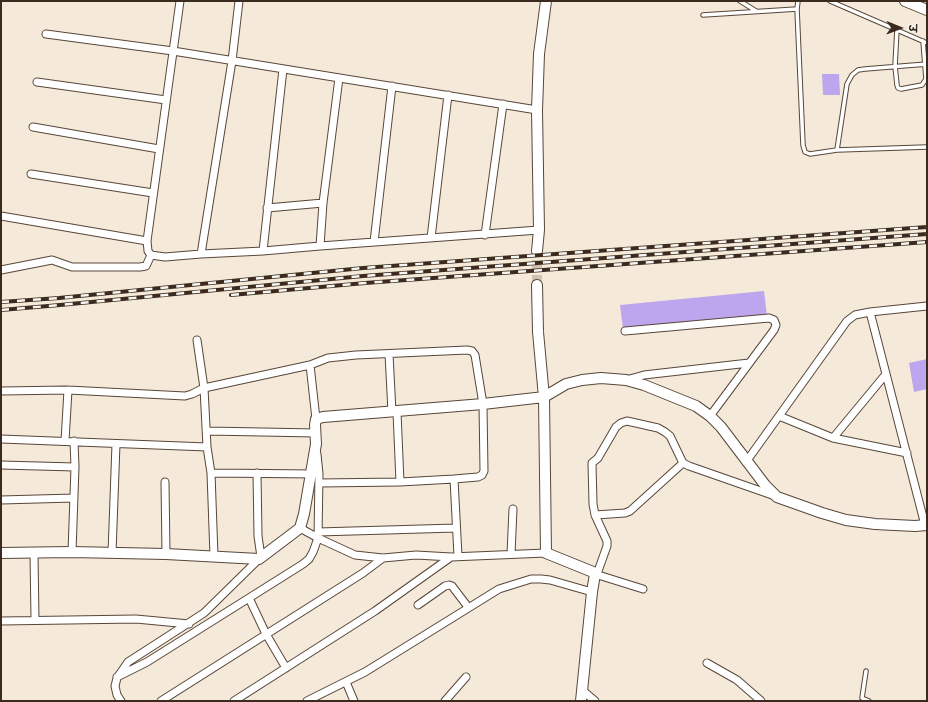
<!DOCTYPE html>
<meta charset="utf-8">
<style>
body{margin:0}
#map{position:relative;width:928px;height:702px;overflow:hidden;background:#f5e9d9;font-family:"Shantell Sans","Playpen Sans Deva",sans-serif}
canvas{display:block}
.frame{position:absolute;inset:0;border:2px solid #3b2a1e;pointer-events:none}
.north{position:absolute;left:880px;top:8px;width:40px;height:40px;-webkit-text-stroke:3px #f6f6f2;paint-order:stroke;rotate:91deg;font-size:11px;font-weight:700;line-height:16px;text-align:center;color:#3b2a1e}
.north::after{content:'';display:block;margin:auto;width:14px;height:18px;background:#3b2a1e;clip-path:polygon(50% 0,100% 100%,50% 72%,0 100%)}
</style>
<div id="map">
<canvas width="928" height="702"></canvas>
<div class="frame"></div>
<div class="north">उ</div>
</div>
<script>
const g = document.querySelector('canvas').getContext('2d');
g.lineJoin = 'round';
function fillPath(path, color) { g.fillStyle = color; g.fill(path, 'evenodd'); }
const toPath = rows => new Path2D(rows.map(r => 'M' + r).join(''));
function strokePath(path, color, width, dash) { g.strokeStyle = color; g.lineWidth = width; g.lineCap = dash ? 'butt' : 'round'; g.setLineDash(dash || []); g.stroke(path); }
const building = toPath([
 [822,74,839,74,840,95,823,95],
 [764,291,767,316,623,329,620,305],
 [927,359,927,389,914,392,909,363]
]);
const secondaryTunnel = toPath([
 [537,285,537,251]
]);
const lane = toPath([
 [740,1,756,11],
 [798,1,797,9,803,145,805,152,810,154,837,150,927,147],
 [830,1,927,43],
 [703,15,797,9],
 [897,29,895,66,897,85,898,88,901,89,922,85,926,79,923,41],
 [837,150,847,84,852,75,858,70,865,69,927,64],
 [866,671,862,698,869,701]
]);
const street = toPath([
 [180,1,147,241,148,251,151,255,165,257,201,254,232,61,239,1],
 [46,34,173,51,537,110],
 [37,82,166,100],
 [33,127,159,149],
 [31,174,153,193],
 [267,208,323,203],
 [1,216,147,241],
 [485,235,503,104],
 [431,238,448,95],
 [374,242,392,86],
 [320,246,323,203,339,78],
 [263,251,283,69],
 [201,254,263,251,320,246,539,230],
 [1,270,52,260,72,267,140,267,146,266,151,255],
 [870,312,925,525],
 [625,331,769,318,774,320,776,325,774,330,710,416],
 [197,340,204,388,207,447,211,473,214,556],
 [389,354,392,412],
 [310,365,316,419],
 [626,380,644,375,749,363],
 [1,391,68,390,185,396,192,394,204,388,310,365,328,358,356,355,467,350,472,351,475,355,483,404,484,471,482,475,478,477,454,479,400,482,319,483],
 [397,412,400,482],
 [779,416,833,438,907,453],
 [207,431,316,433],
 [833,438,886,374],
 [1,439,207,447],
 [65,441,68,390],
 [74,441,75,467],
 [746,462,847,321,855,315,870,312,927,306],
 [1,465,75,467,72,552],
 [211,473,315,474],
 [257,473,258,536,261,557],
 [454,479,458,556],
 [165,482,166,554],
 [1,500,74,498],
 [595,515,625,513,630,511,683,463],
 [300,528,318,538,355,555,383,558,416,555,451,557,546,553],
 [318,532,456,528],
 [34,553,35,620],
 [112,553,116,444],
 [511,554,513,509],
 [595,574,643,589],
 [597,574,607,546,607,541,595,515,593,504,592,463,598,458,616,427,621,423,627,421,658,428,665,432,670,436,683,463,689,466,775,496],
 [418,605,445,586,449,585,452,586,468,607],
 [1,621,136,619,189,624],
 [707,663,737,680,761,701],
 [286,668,266,634,249,598,303,564,309,559,313,552,318,538,319,474,317,454],
 [117,677,147,662,249,598],
 [346,682,354,701],
 [582,690,595,701],
 [121,701,117,695,115,686,117,678,128,662,204,613,259,559],
 [161,701,363,573,383,558],
 [234,701,375,611,451,557],
 [307,701,365,672,499,589,531,579,541,579,550,580,592,592],
 [445,701,466,677]
]);
const secondary = toPath([
 [905,1,927,10],
 [537,251,539,230,537,110,539,54,546,1],
 [537,285,538,332,544,397,546,553,593,572,595,574,592,592,581,701],
 [1,553,72,552,166,554,259,559,300,528,304,514,316,444,315,425,316,419,323,417,483,404,544,397,566,384,582,380,601,378,626,380,644,385,696,406,710,416,721,427,765,485,777,497,822,513,846,520,875,524,915,526,927,525]
]);
const rail = toPath([
 [231,295,365,283,927,242],
 [1,302,59,298,363,268,927,227],
 [1,310,60,305,363,276,927,234]
]);
fillPath(building, '#bea6ee');
strokePath(secondaryTunnel, '#d0c3b4', 10, [10, 5]);
strokePath(lane, '#57473a', 5.5);
strokePath(street, '#57473a', 9);
strokePath(secondary, '#57473a', 12);
strokePath(lane, '#fff', 3.5);
strokePath(street, '#fff', 7);
strokePath(secondary, '#fff', 10);
strokePath(rail, '#3b2a1e', 4);
strokePath(rail, '#f6f6f2', 2.5, [8]);
</script>
